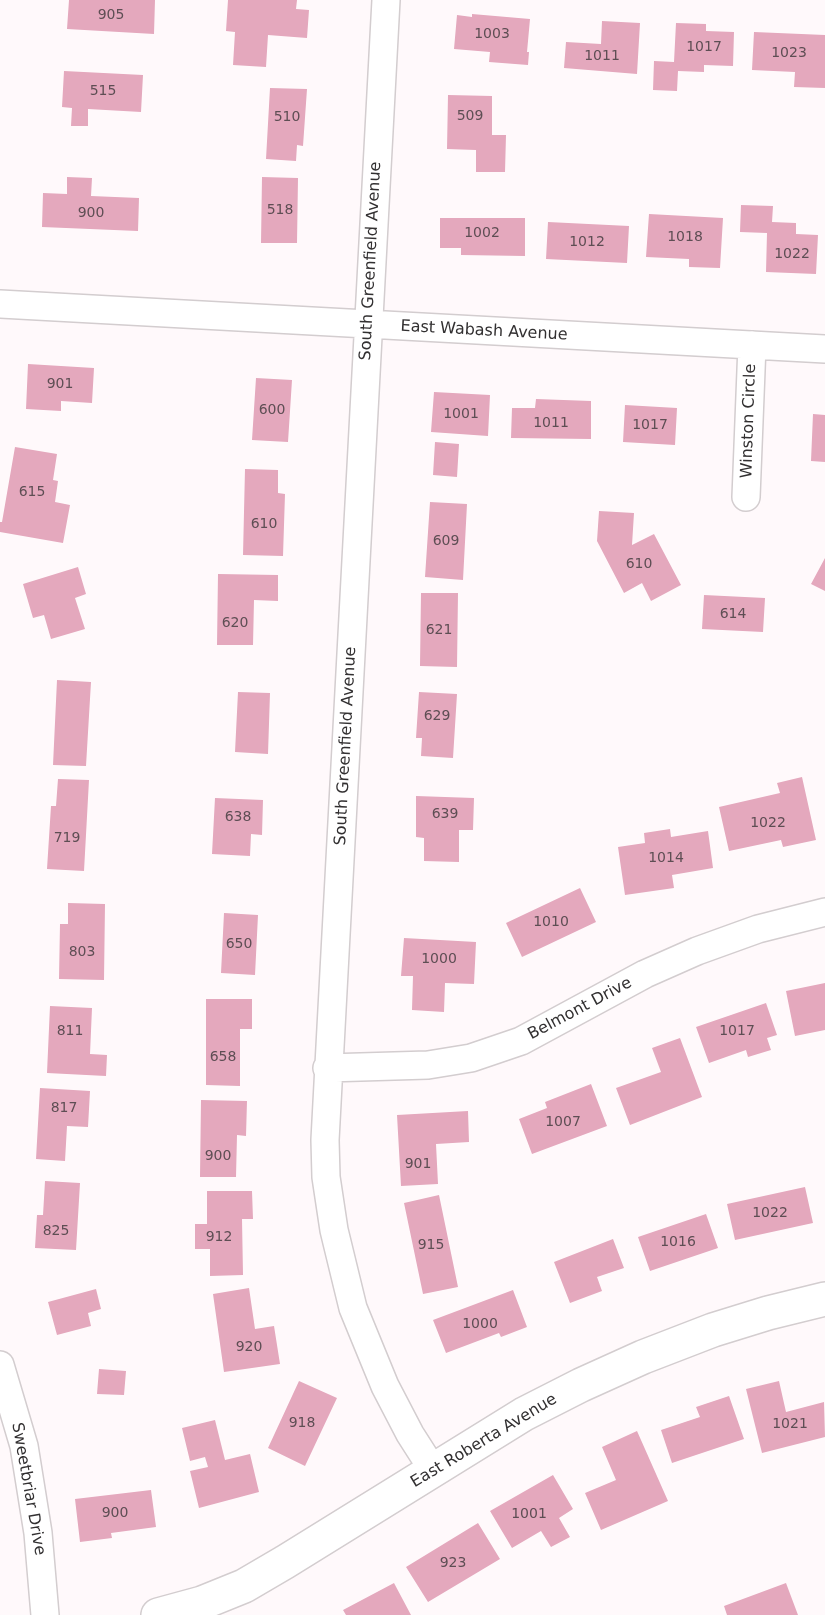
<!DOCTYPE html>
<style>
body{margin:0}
canvas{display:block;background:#fff9fb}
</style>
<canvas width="825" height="1615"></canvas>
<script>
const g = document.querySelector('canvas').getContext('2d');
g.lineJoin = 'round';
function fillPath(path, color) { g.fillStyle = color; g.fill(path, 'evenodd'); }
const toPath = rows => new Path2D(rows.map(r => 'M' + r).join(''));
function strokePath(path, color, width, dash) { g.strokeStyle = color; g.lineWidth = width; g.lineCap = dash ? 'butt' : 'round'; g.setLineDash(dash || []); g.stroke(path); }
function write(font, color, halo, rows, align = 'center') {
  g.font = font + ' "DejaVu Sans",sans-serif'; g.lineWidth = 4.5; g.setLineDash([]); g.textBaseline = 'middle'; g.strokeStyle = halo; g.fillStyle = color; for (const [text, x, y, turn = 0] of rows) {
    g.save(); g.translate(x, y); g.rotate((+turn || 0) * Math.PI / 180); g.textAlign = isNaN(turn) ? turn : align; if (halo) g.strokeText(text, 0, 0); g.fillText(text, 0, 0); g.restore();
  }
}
const building = toPath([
 [69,0,155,0,154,34,67,29],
 [228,0,297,0,296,9,309,10,307,38,268,35,266,67,233,65,235,32,226,31],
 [472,14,530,19,527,52,529,52,528,65,489,62,490,52,454,49,457,15,472,17],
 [602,21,640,23,637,74,564,68,566,42,601,44],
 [676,23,706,24,706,31,734,32,733,66,704,65,704,72,678,71,677,91,653,90,654,61,674,62],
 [754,32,825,35,825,88,794,87,795,72,752,70],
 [64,71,143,75,141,112,88,109,88,126,71,126,72,108,62,107],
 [270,88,307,89,303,146,297,145,296,161,266,159],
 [448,95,492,96,492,135,506,135,505,172,476,172,476,150,447,149],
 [67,177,92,178,91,196,139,198,138,231,42,227,43,193,67,194],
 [262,177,298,178,297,243,261,243],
 [741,205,773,206,772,222,796,223,796,234,818,235,816,274,766,272,767,233,740,232],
 [649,214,723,218,720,268,689,267,689,259,646,257],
 [440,218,525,218,525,256,461,255,461,248,440,248],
 [548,222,629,226,627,263,546,259],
 [28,364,94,368,92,403,61,401,61,411,26,409],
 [256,378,292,380,288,442,252,440],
 [434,392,490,395,488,436,431,432],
 [536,399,591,401,591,439,511,438,512,408,535,408],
 [625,405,677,408,675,445,623,442],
 [813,414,825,415,825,462,811,461],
 [435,442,459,444,457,477,433,475],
 [15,447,57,454,53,480,58,481,55,502,70,505,63,543,0,532,0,522,2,522],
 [245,469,278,470,278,493,285,494,283,556,243,555],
 [430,502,467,504,463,580,425,577],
 [599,511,634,513,632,545,654,534,681,585,651,601,642,583,624,593,597,541],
 [825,558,825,591,811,584],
 [78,567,86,594,75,598,85,629,51,639,44,615,33,618,23,584],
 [218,574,278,575,278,601,254,600,253,645,217,645],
 [421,593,458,593,457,667,420,666],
 [704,595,765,598,763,632,702,629],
 [57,680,91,682,86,766,53,765],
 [238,692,270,693,268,754,235,752],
 [419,692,457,694,453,758,421,756,422,738,416,738],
 [802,777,816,840,783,847,781,840,729,851,719,807,780,793,777,783],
 [58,779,89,780,84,871,47,869,51,806,56,806],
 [416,796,474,798,473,830,459,830,459,862,424,861,424,838,416,837],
 [215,798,263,800,262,835,251,834,250,856,212,854],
 [670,829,671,837,708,831,713,868,672,875,674,888,625,895,618,847,645,843,644,833],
 [580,888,596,922,522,957,506,923],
 [68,903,105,904,104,980,59,979,60,924,68,924],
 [224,913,258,915,255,975,221,973],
 [404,938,476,942,474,984,445,983,444,1012,412,1010,413,976,401,976],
 [825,983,825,1030,795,1036,786,991],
 [206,999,252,999,252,1029,240,1029,240,1086,206,1085],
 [766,1003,777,1035,767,1038,771,1050,748,1057,746,1050,709,1063,696,1027],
 [50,1006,92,1008,90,1054,107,1055,106,1076,47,1073],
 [680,1038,702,1097,630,1125,616,1088,661,1072,652,1048],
 [591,1084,607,1126,532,1154,519,1119,547,1108,545,1102],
 [40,1088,90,1091,88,1127,67,1126,65,1161,36,1159],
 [201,1100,247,1101,246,1136,237,1135,236,1177,200,1177],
 [468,1111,469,1142,436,1144,438,1184,401,1186,397,1115],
 [45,1181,80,1183,76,1250,35,1248,37,1215,43,1215],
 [805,1187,813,1223,735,1240,727,1204],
 [207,1191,252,1191,253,1219,242,1219,243,1275,210,1276,210,1249,195,1249,195,1224,207,1224],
 [439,1195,458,1287,423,1294,404,1203],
 [706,1214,718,1248,650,1271,638,1237],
 [613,1239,624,1268,597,1277,602,1291,570,1303,554,1262],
 [249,1288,255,1329,274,1326,280,1364,224,1372,213,1294],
 [96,1289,101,1309,88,1313,91,1326,57,1335,48,1302],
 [513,1290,527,1327,501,1337,499,1333,446,1353,433,1320],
 [99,1369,126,1371,124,1395,97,1394],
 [299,1381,337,1398,305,1466,268,1448],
 [779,1381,786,1412,824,1402,825,1437,762,1453,746,1389],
 [729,1396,744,1439,672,1463,661,1430,700,1417,696,1407],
 [215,1420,225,1460,250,1454,259,1492,199,1508,190,1471,208,1467,205,1457,190,1461,182,1428],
 [637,1431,668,1501,601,1530,585,1493,616,1480,602,1447],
 [553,1475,573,1509,559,1518,570,1537,551,1547,541,1531,512,1548,490,1511],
 [151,1490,156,1527,111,1533,112,1538,80,1542,75,1499],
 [478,1523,500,1559,428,1602,406,1567],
 [394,1583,411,1615,346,1615,343,1610],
 [786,1583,798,1615,727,1615,724,1606]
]);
const minor = toPath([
 [386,0,325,1140,326,1177,334,1230,353,1308,385,1386,410,1434,433,1470],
 [0,304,825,349],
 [746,497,752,345],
 [327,1068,428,1065,471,1058,521,1041,645,974,697,951,758,929,825,912],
 [0,1365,24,1446,38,1533,45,1615]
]);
const tertiary = toPath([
 [158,1615,202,1603,244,1586,285,1562,524,1414,581,1385,643,1357,713,1330,768,1313,825,1299]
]);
const numberNames = [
 ["905",111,15],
 ["1003",492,34],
 ["1017",704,47],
 ["1023",789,53],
 ["1011",602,56],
 ["515",103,91],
 ["509",470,116],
 ["510",287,117],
 ["518",280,210],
 ["900",91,213],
 ["1002",482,233],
 ["1018",685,237],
 ["1012",587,242],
 ["1022",792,254],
 ["901",60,384],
 ["600",272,410],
 ["1001",461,414],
 ["1011",551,423],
 ["1017",650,425],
 ["615",32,492],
 ["610",264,524],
 ["609",446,541],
 ["610",639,564],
 ["614",733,614],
 ["620",235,623],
 ["621",439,630],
 ["629",437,716],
 ["639",445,814],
 ["638",238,817],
 ["1022",768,823],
 ["719",67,838],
 ["1014",666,858],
 ["1010",551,922],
 ["650",239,944],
 ["803",82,952],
 ["1000",439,959],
 ["811",70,1031],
 ["1017",737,1031],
 ["658",223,1057],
 ["817",64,1108],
 ["1007",563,1122],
 ["900",218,1156],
 ["901",418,1164],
 ["1022",770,1213],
 ["825",56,1231],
 ["912",219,1237],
 ["1016",678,1242],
 ["915",431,1245],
 ["1000",480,1324],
 ["920",249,1347],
 ["918",302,1423],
 ["1021",790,1424],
 ["900",115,1513],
 ["1001",529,1514],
 ["923",453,1563]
];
const streetNames = [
 ["South Greenfield Avenue",371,261,-87],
 ["East Wabash Avenue",484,331,3],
 ["Winston Circle",749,421,-88],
 ["South Greenfield Avenue",346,746,-87],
 ["Belmont Drive",580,1009,-28],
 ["East Roberta Avenue",484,1441,-31],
 ["Sweetbriar Drive",28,1489,80]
];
fillPath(building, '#e4a8bd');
strokePath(minor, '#d3cdcf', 30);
strokePath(tertiary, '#d3cdcf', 36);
strokePath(minor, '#fff', 27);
strokePath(tertiary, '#fff', 33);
write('14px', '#5e4e54', null, numberNames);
write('16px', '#323031', '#fff', streetNames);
</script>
